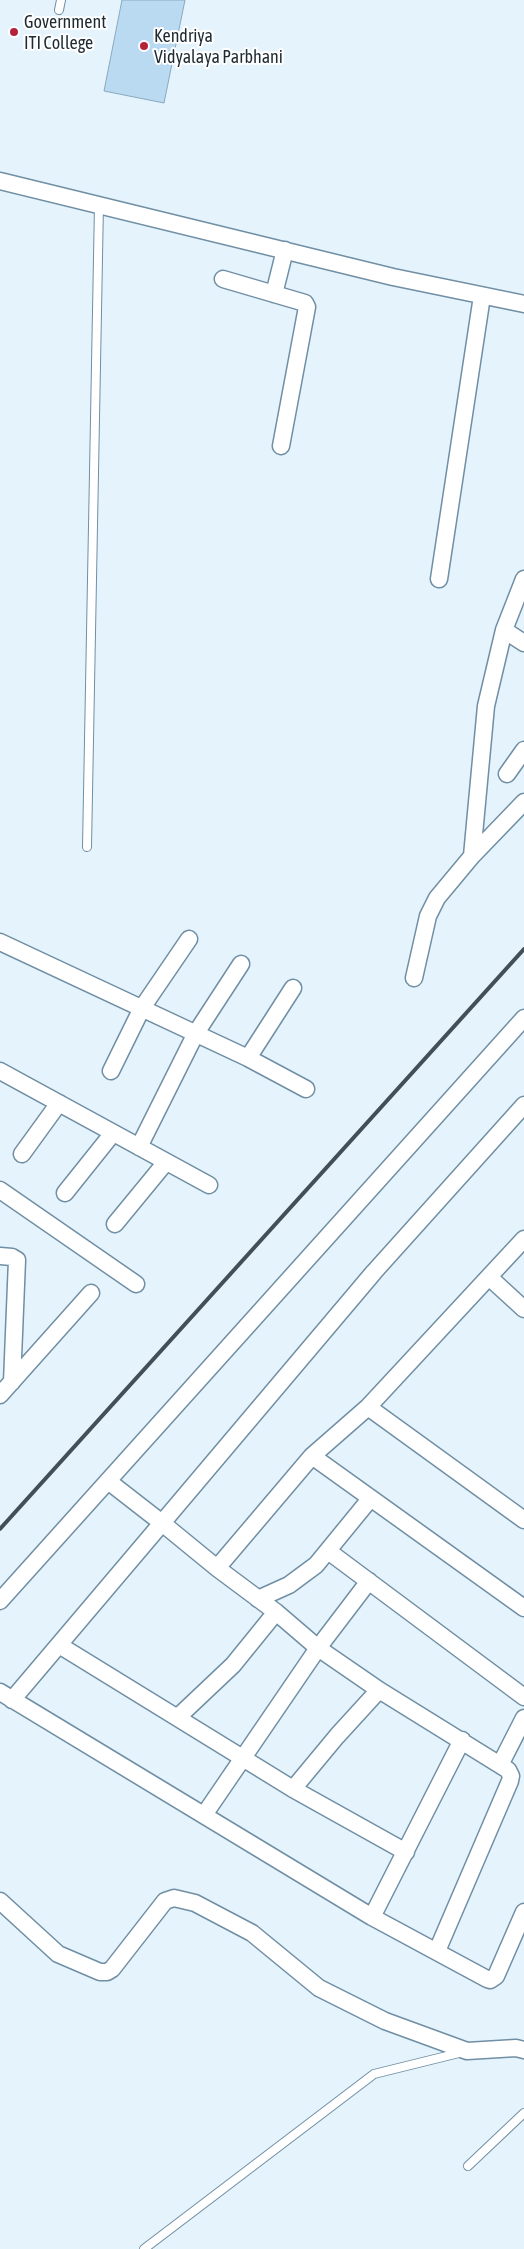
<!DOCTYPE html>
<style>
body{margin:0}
canvas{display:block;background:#e5f3fc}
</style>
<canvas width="524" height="2249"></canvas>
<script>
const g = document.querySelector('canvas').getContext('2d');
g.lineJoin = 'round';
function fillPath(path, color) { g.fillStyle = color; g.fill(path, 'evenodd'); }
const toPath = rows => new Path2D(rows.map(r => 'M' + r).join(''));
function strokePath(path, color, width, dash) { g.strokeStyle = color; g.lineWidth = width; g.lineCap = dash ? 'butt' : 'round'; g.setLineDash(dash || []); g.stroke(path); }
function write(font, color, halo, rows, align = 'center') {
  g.font = font + ' "Asap Condensed",sans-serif'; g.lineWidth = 4; g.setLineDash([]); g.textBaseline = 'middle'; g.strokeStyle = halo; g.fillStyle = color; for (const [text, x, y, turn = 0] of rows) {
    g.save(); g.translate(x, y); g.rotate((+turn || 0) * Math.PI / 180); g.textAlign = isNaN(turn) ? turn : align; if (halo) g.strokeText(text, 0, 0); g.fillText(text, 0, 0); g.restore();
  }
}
const building = toPath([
 [122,0,185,0,164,103,104,91,122,0]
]);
const service = toPath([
 [59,10,61,0],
 [87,847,99,204],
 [468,2166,524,2113],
 [144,2249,374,2074,463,2052]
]);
const minor = toPath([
 [0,181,393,277,524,304],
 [223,279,305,303,307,307,281,446],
 [274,294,285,250],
 [439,579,482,296],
 [504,630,524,643],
 [507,774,524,750],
 [472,856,486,706,504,630,524,579],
 [0,942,248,1058,306,1089],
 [414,978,428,916,437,898,472,856,524,802],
 [248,1058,293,988],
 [0,1071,209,1185],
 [111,1071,142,1008,189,939],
 [524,1105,374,1272,162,1523,217,1568,312,1456,368,1407,524,1239],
 [139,1147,196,1033,241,964],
 [22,1154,59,1103],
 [0,1190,136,1284],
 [65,1193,113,1133],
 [115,1224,166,1162],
 [0,1256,12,1257,17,1260,12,1382],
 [489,1277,524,1309],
 [0,1395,91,1293],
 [368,1407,524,1520],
 [312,1456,524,1608],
 [328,1551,524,1697],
 [217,1568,276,1612,318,1648,379,1690,508,1770,511,1776,510,1781,437,1951],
 [258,1599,289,1585,316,1565,370,1499],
 [0,1601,524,1018],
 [59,1645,293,1789,406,1852],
 [0,1692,372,1917,487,1979,490,1980,496,1976,524,1912],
 [12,1700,162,1523,108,1481],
 [178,1717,233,1665,276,1612],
 [500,1765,524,1718],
 [293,1789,337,1736,379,1690],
 [204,1815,318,1648,369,1581],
 [0,1901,58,1954,100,1972,107,1972,112,1969,165,1901,174,1898,195,1903,252,1933,319,1988,385,2021,467,2051,516,2048,524,2050],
 [372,1917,462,1740]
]);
const rail = toPath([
 [0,1529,524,949]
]);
const markers = [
 [14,32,5,"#b5233a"],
 [144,46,5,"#b5233a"]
];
const poiNames = [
 ["Government",24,22],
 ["ITI College",24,43],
 ["Kendriya",154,36],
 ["Vidyalaya Parbhani",154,57]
];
fillPath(building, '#b9daf1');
strokePath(building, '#8aa9bf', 1);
strokePath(service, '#708fa4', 10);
strokePath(minor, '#708fa4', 19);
strokePath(service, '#fff', 8);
strokePath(minor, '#fff', 16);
strokePath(rail, '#424f57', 4);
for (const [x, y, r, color] of markers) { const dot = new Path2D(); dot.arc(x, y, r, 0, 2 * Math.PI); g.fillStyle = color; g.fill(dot); strokePath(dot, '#fff', 2); }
write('18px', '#1e2b33', '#fff', poiNames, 'left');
</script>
